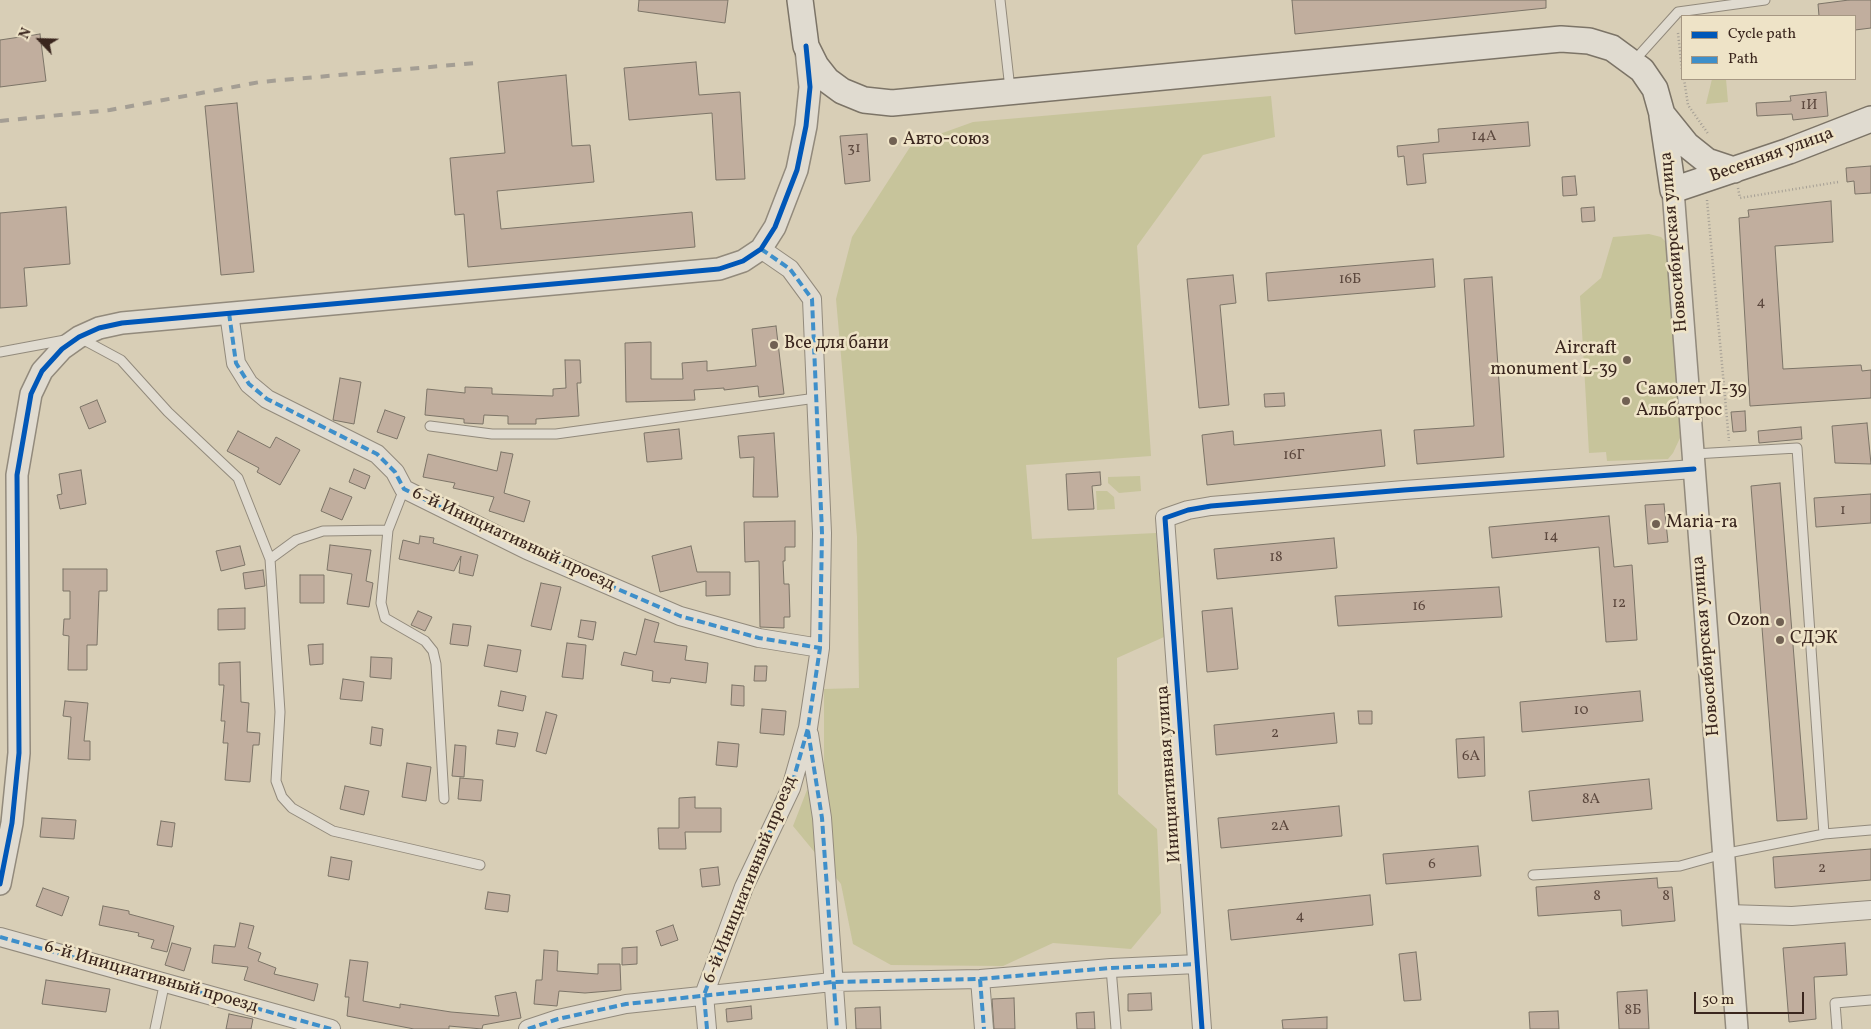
<!DOCTYPE html>
<meta charset="utf-8">
<style>
body{margin:0}
#map{position:relative;width:1871px;height:1029px;overflow:hidden;background:#d8ceb6;font-family:Vollkorn,serif}
canvas{display:block}
.legend{position:absolute;left:1681px;top:15px;width:175px;height:65px;box-sizing:border-box;background:#eee3c7;border:1px solid #a69783;margin:0;padding:6px 9px;list-style:none;font-size:15px;color:#3a261e}
.legend li{display:flex;align-items:center;gap:10px;height:25px}
.legend b{width:25px;border:1px solid #a69783}
.north{position:absolute;left:15px;top:15px;width:50px;height:50px;-webkit-text-stroke:4px #eee3c7;paint-order:stroke;rotate:294deg;font-size:14px;font-weight:700;line-height:20px;text-align:center;color:#3a261e}
.north::after{content:'';display:block;margin:auto;width:18px;height:22px;background:#3a261e;clip-path:polygon(50% 0,100% 100%,50% 72%,0 100%)}
.scale{position:absolute;left:1694px;top:992px;width:110px;height:22px;box-sizing:border-box;border:2px solid #3a261e;border-top:0;padding-left:6px;font-size:15px;line-height:18px;white-space:nowrap;color:#3a261e;-webkit-text-stroke:4px #eee3c7;paint-order:stroke}
</style>
<div id="map">
<canvas width="1871" height="1029"></canvas>
<ul class="legend">
<li><b style="height:6px;background:#0057b8"></b>Cycle path</li>
<li><b style="height:6px;background:#3e8fca"></b>Path</li>
</ul>
<div class="north">N</div>
<div class="scale">50 m</div>
</div>
<script>
const g = document.querySelector('canvas').getContext('2d');
g.lineJoin = 'round';
function fillPath(path, color) { g.fillStyle = color; g.fill(path, 'evenodd'); }
const toPath = rows => new Path2D(rows.map(r => 'M' + r).join(''));
function strokePath(path, color, width, dash) { g.strokeStyle = color; g.lineWidth = width; g.lineCap = dash ? 'butt' : 'round'; g.setLineDash(dash || []); g.stroke(path); }
function write(font, color, halo, rows, align = 'center') {
  g.font = font + ' Vollkorn,serif'; g.lineWidth = 5; g.setLineDash([]); g.textBaseline = 'middle'; g.strokeStyle = halo; g.fillStyle = color; for (const [text, x, y, turn = 0] of rows) {
    g.save(); g.translate(x, y); g.rotate((+turn || 0) * Math.PI / 180); g.textAlign = isNaN(turn) ? turn : align; if (halo) g.strokeText(text, 0, 0); g.fillText(text, 0, 0); g.restore();
  }
}
const green = toPath([
 [1712,79,1726,79,1728,102,1706,104],
 [1271,96,1275,137,1203,155,1137,246,1151,456,1026,465,1032,539,1156,533,1164,637,1117,658,1118,794,1157,829,1161,913,1131,949,1053,943,1003,966,891,965,853,944,841,884,793,826,807,790,824,787,824,689,859,688,857,537,836,299,852,237,912,144,973,122],
 [1649,234,1661,237,1667,243,1680,438,1673,453,1668,459,1607,461,1606,452,1589,453,1580,296,1601,278,1613,237],
 [1140,476,1141,491,1119,493,1108,483,1108,477],
 [1096,491,1107,491,1114,497,1115,509,1097,510]
]);
const building = toPath([
 [639,0,728,0,725,23,638,11,639,0],
 [1292,0,1546,0,1546,8,1295,34,1292,0],
 [1849,0,1871,0,1871,28,1855,30,1855,16,1819,16,1818,4,1849,0],
 [40,34,46,81,0,87,0,40,40,34],
 [696,62,699,95,740,92,745,179,716,180,712,113,629,120,624,68,696,62],
 [566,75,572,146,590,145,594,182,497,191,501,229,692,212,695,247,468,267,464,214,455,215,450,158,505,153,498,82,566,75],
 [1826,92,1828,116,1793,120,1792,114,1757,116,1756,103,1791,101,1790,96,1826,92],
 [237,103,254,272,221,275,205,106,237,103],
 [1528,122,1530,146,1423,154,1426,183,1407,185,1404,156,1398,157,1397,146,1439,142,1438,129,1528,122],
 [867,134,870,181,845,184,840,136,867,134],
 [1871,166,1871,193,1855,194,1854,181,1847,182,1846,168,1871,166],
 [1575,176,1577,195,1563,196,1562,177,1575,176],
 [1831,201,1833,242,1775,246,1783,369,1861,365,1862,371,1871,370,1871,398,1750,406,1739,218,1749,217,1748,210,1831,201],
 [66,207,70,264,24,268,27,306,0,308,0,213,66,207],
 [1594,207,1595,221,1582,222,1581,208,1594,207],
 [1433,259,1435,287,1268,301,1266,273,1433,259],
 [1233,275,1236,303,1220,305,1229,405,1199,408,1187,279,1233,275],
 [1492,277,1504,457,1417,464,1414,430,1474,426,1464,279,1492,277],
 [776,326,784,394,759,397,758,386,724,390,724,388,694,390,695,400,626,402,625,343,651,342,651,379,683,379,682,363,707,361,707,371,756,366,752,329,776,326],
 [565,360,580,360,581,383,577,383,579,416,536,419,536,424,508,424,508,416,484,415,483,424,464,423,464,419,425,415,427,389,465,393,465,387,492,388,492,394,553,396,553,389,566,388,565,360],
 [340,378,361,382,354,424,333,420,340,378],
 [1284,393,1285,406,1265,407,1264,394,1284,393],
 [97,400,106,422,89,429,80,407,97,400],
 [385,410,405,417,397,439,377,432,385,410],
 [1745,411,1746,431,1733,432,1731,412,1745,411],
 [1867,423,1871,464,1835,463,1832,426,1867,423],
 [1801,427,1802,439,1759,443,1758,431,1801,427],
 [679,429,682,459,647,462,644,433,679,429],
 [1381,430,1385,466,1207,485,1202,435,1233,431,1234,445,1381,430],
 [238,431,270,448,276,437,300,450,280,485,257,472,259,468,227,451,238,431],
 [774,433,778,497,753,497,754,457,740,458,738,436,774,433],
 [501,452,513,454,504,493,530,501,524,522,489,511,494,497,453,488,455,483,423,477,428,454,497,471,501,452],
 [354,469,370,476,365,489,349,482,354,469],
 [81,470,86,504,60,509,57,495,62,494,59,474,81,470],
 [1100,472,1101,485,1092,486,1094,509,1068,510,1066,474,1100,472],
 [1780,483,1807,819,1777,821,1751,486,1780,483],
 [330,488,352,497,342,520,321,511,330,488],
 [1871,494,1871,523,1816,527,1814,498,1871,494],
 [1664,504,1668,542,1648,544,1645,505,1664,504],
 [1609,516,1614,567,1632,565,1637,640,1606,642,1599,547,1492,558,1489,527,1609,516],
 [795,521,795,547,785,547,785,561,783,561,784,584,789,584,790,617,784,617,784,628,760,627,759,561,745,562,744,522,795,521],
 [420,536,434,538,433,543,478,555,473,576,459,573,461,556,454,571,399,559,403,540,419,544,420,536],
 [1334,538,1337,568,1217,579,1214,549,1334,538],
 [330,545,371,550,366,581,373,583,369,607,347,604,352,574,327,570,330,545],
 [240,546,245,565,221,571,216,551,240,546],
 [691,546,697,572,730,572,730,595,706,596,706,581,660,592,652,556,691,546],
 [63,569,107,569,107,591,99,591,97,645,87,645,87,670,68,670,69,636,63,635,64,619,70,619,70,591,63,591,63,569],
 [263,570,265,586,245,589,243,573,263,570],
 [300,575,324,575,324,603,300,603,300,575],
 [541,583,561,587,551,630,531,626,541,583],
 [1499,587,1502,617,1338,626,1335,596,1499,587],
 [245,608,245,629,218,630,218,609,245,608],
 [1232,608,1238,669,1207,672,1202,611,1232,608],
 [418,611,432,617,425,631,411,625,418,611],
 [645,619,659,623,654,642,687,646,685,660,708,663,706,683,671,678,670,683,652,681,653,671,621,665,624,652,636,655,645,619],
 [581,620,596,622,593,640,578,637,581,620],
 [453,624,471,626,468,646,450,644,453,624],
 [567,643,586,645,583,679,562,677,567,643],
 [323,644,323,664,310,665,308,645,323,644],
 [488,645,521,650,517,672,484,666,488,645],
 [371,657,392,658,391,679,370,677,371,657],
 [240,662,241,702,249,703,247,732,260,733,259,745,253,745,250,782,225,780,228,743,223,743,225,721,221,721,224,685,219,685,219,663,240,662],
 [755,666,767,666,766,681,754,681,755,666],
 [343,679,364,682,362,701,340,699,343,679],
 [732,685,744,686,744,706,731,705,732,685],
 [501,691,526,696,523,711,498,706,501,691],
 [1640,691,1643,721,1522,732,1520,702,1640,691],
 [65,701,88,703,84,741,90,741,90,760,68,759,71,717,63,716,65,701],
 [762,709,786,711,784,735,760,733,762,709],
 [1358,711,1372,711,1372,724,1359,724,1358,711],
 [546,712,557,715,546,754,536,751,546,712],
 [1334,713,1337,743,1216,755,1214,725,1334,713],
 [372,727,383,729,381,746,370,744,372,727],
 [498,730,518,733,515,747,496,744,498,730],
 [1484,737,1485,776,1458,778,1456,739,1484,737],
 [718,742,739,744,737,767,716,765,718,742],
 [455,745,466,746,464,777,452,776,455,745],
 [407,763,431,767,426,801,402,797,407,763],
 [460,778,483,780,481,801,458,799,460,778],
 [1649,779,1652,809,1532,821,1529,791,1649,779],
 [345,786,369,791,364,815,340,809,345,786],
 [695,797,695,808,721,808,721,832,685,832,686,849,659,849,658,828,679,828,679,798,695,797],
 [1339,806,1342,836,1221,848,1218,818,1339,806],
 [42,818,76,820,74,839,40,837,42,818],
 [161,821,175,823,172,847,157,845,161,821],
 [1478,846,1481,876,1386,884,1383,854,1478,846],
 [1871,849,1871,880,1775,888,1773,857,1871,849],
 [331,857,352,861,349,880,328,876,331,857],
 [718,867,720,885,702,887,700,869,718,867],
 [1657,878,1658,888,1672,887,1675,921,1622,926,1621,910,1538,916,1536,887,1657,878],
 [43,888,69,897,62,916,36,906,43,888],
 [488,892,510,895,508,912,485,909,488,892],
 [1370,895,1373,925,1231,940,1228,910,1370,895],
 [103,906,129,911,129,914,174,926,167,952,151,948,154,940,138,936,139,933,99,925,103,906],
 [240,923,254,926,248,948,261,953,258,961,276,968,274,974,318,984,314,1001,244,980,248,967,212,963,214,945,235,947,240,923],
 [673,925,678,940,661,946,656,931,673,925],
 [172,943,191,948,184,971,165,965,172,943],
 [1845,943,1847,975,1814,977,1816,1019,1789,1022,1783,948,1845,943],
 [637,947,637,964,622,965,622,948,637,947],
 [544,950,558,951,557,971,598,974,598,964,620,964,621,990,585,993,559,991,557,1006,534,1004,536,980,542,980,544,950],
 [1416,952,1421,1000,1404,1001,1399,954,1416,952],
 [350,960,368,962,363,1001,400,1008,400,1004,451,1012,499,1016,495,996,516,992,521,1018,483,1025,482,1029,449,1026,449,1029,414,1029,347,1016,349,997,345,997,350,960],
 [46,980,110,989,106,1012,42,1004,46,980],
 [1647,990,1649,1029,1619,1029,1617,992,1647,990],
 [1151,993,1152,1010,1128,1011,1128,994,1151,993],
 [1014,998,1015,1029,994,1029,992,999,1014,998],
 [751,1006,752,1019,727,1022,726,1009,751,1006],
 [880,1007,881,1029,856,1029,855,1008,880,1007],
 [1558,1011,1559,1029,1530,1029,1529,1012,1558,1011],
 [1094,1012,1095,1029,1077,1029,1076,1013,1094,1012],
 [229,1014,253,1019,251,1029,226,1029,229,1014],
 [1327,1017,1327,1029,1283,1029,1282,1020,1327,1017]
]);
const path = toPath([
 [1678,33,1682,70],
 [1684,79,1688,105,1709,135],
 [1738,188,1740,198,1838,182],
 [1707,200,1729,441]
]);
const service = toPath([
 [1000,0,1010,89],
 [1633,62,1678,12,1765,0],
 [82,339,121,360,168,412,238,478,270,559,296,540,323,531,388,530,404,489],
 [0,352,65,340],
 [430,426,492,434,556,434,816,398],
 [1694,454,1797,448,1824,834],
 [388,530,381,603,385,618,425,641,433,651,436,664,444,799],
 [270,559,280,712,276,781,282,797,292,808,333,831,480,865],
 [1533,875,1680,866,1723,854,1824,834,1871,830],
 [1111,968,1116,1029],
 [155,1029,165,981],
 [1837,1029,1835,1003,1871,1000]
]);
const minor = toPath([
 [229,313,236,363,249,384,267,399,377,454,395,472,404,489,527,550,680,616,759,638,820,648],
 [809,734,822,818,837,1029],
 [1728,914,1792,916,1871,910],
 [0,937,331,1029],
 [980,979,984,1029],
 [528,1029,558,1019,626,1004,832,982,980,979,1111,968,1197,964],
 [707,1029,704,995,744,887,791,788,808,728,820,648,822,533,812,299,790,269,761,249],
 [1202,1029,1165,518,1188,510,1211,506,1404,490,1694,469]
]);
const tertiary = toPath([
 [1673,190,1737,1029],
 [0,884,12,823,19,753,17,475,31,394,42,371,62,349,79,337,99,328,122,323,719,269,743,261,761,249,775,227,797,170,806,126,810,87,806,49]
]);
const secondary = toPath([
 [800,0,806,46,816,66,827,80,842,91,864,100,892,103,1561,39,1589,41,1612,48,1642,70,1655,89,1662,114,1687,145,1707,161,1734,170],
 [1662,116,1673,190,1789,151,1871,119]
]);
const rail = toPath([
 [0,121,110,110,260,82,475,63]
]);
const quiet = toPath([
 [229,313,236,363,249,384,267,399,377,454,395,472,404,489,527,550,680,616,759,638,820,648],
 [808,731,822,818,837,1029],
 [0,937,331,1029],
 [980,979,984,1029],
 [528,1029,558,1019,626,1004,832,982,980,979,1111,968,1197,964],
 [707,1029,704,995,744,887,791,788,808,728,820,648,822,533,812,299,790,269,761,249]
]);
const cycleway = toPath([
 [0,884,12,823,19,753,17,475,31,394,42,371,62,349,79,337,99,328,122,323,719,269,743,261,761,249,775,227,797,170,806,126,810,87,806,46],
 [1202,1029,1165,518,1188,510,1211,506,1404,490,1694,469]
]);
const markers = [
 [893,141,5,"#716153"],
 [774,345,5,"#716153"],
 [1627,360,5,"#716153"],
 [1626,401,5,"#716153"],
 [1656,524,5,"#716153"],
 [1780,622,5,"#716153"],
 [1780,640,5,"#716153"]
];
const numberNames = [
 ["1И",1809,106],
 ["14А",1484,137],
 ["31",854,149],
 ["16Б",1350,280],
 ["4",1761,303],
 ["16Г",1294,456],
 ["1",1843,511],
 ["14",1551,537],
 ["18",1276,558],
 ["12",1619,604],
 ["16",1419,607],
 ["10",1581,711],
 ["2",1275,734],
 ["6А",1471,757],
 ["8А",1591,800],
 ["2А",1280,827],
 ["6",1432,865],
 ["2",1822,869],
 ["8",1597,897],
 ["8",1666,897],
 ["4",1300,917],
 ["8Б",1633,1011]
];
const poiNames = [
 ["Авто-союз",903,141],
 ["Все для бани",784,345],
 ["Aircraft",1617,350,"right"],
 ["monument L-39",1617,371,"right"],
 ["Самолет Л-39",1636,391],
 ["Альбатрос",1636,412],
 ["Maria-ra",1666,524],
 ["Ozon",1770,622,"right"],
 ["СДЭК",1790,640]
];
const streetNames = [
 ["Весенняя улица",1772,156,-20],
 ["Новосибирская улица",1675,242,-95],
 ["6-й Инициативный проезд",513,540,25],
 ["Новосибирская улица",1707,646,-95],
 ["Инициативная улица",1170,774,-94],
 ["6-й Инициативный проезд",751,880,-68],
 ["6-й Инициативный проезд",151,978,16]
];
fillPath(green, '#c7c49b');
fillPath(building, '#c1ae9e');
strokePath(building, '#7c7467', 1);
strokePath(service, '#928a7c', 11);
strokePath(minor, '#928a7c', 20);
strokePath(tertiary, '#928a7c', 24);
strokePath(secondary, '#7c7467', 28);
strokePath(path, '#a49e94', 2.5, [1, 2.5]);
strokePath(service, '#e0dbd0', 9);
strokePath(minor, '#e0dbd0', 18);
strokePath(tertiary, '#e0dbd0', 21);
strokePath(secondary, '#e0dbd0', 25);
strokePath(rail, '#a49e94', 4, [9, 9]);
strokePath(quiet, '#3e8fca', 4, [8, 4]);
strokePath(cycleway, '#0057b8', 5);
for (const [x, y, r, color] of markers) { const dot = new Path2D(); dot.arc(x, y, r, 0, 2 * Math.PI); g.fillStyle = color; g.fill(dot); strokePath(dot, '#eee3c7', 2); }
write('15px', '#5c483e', null, numberNames);
write('18px', '#3a261e', '#eee3c7', poiNames, 'left');
write('18px', '#3a261e', '#eee3c7', streetNames);
</script>
